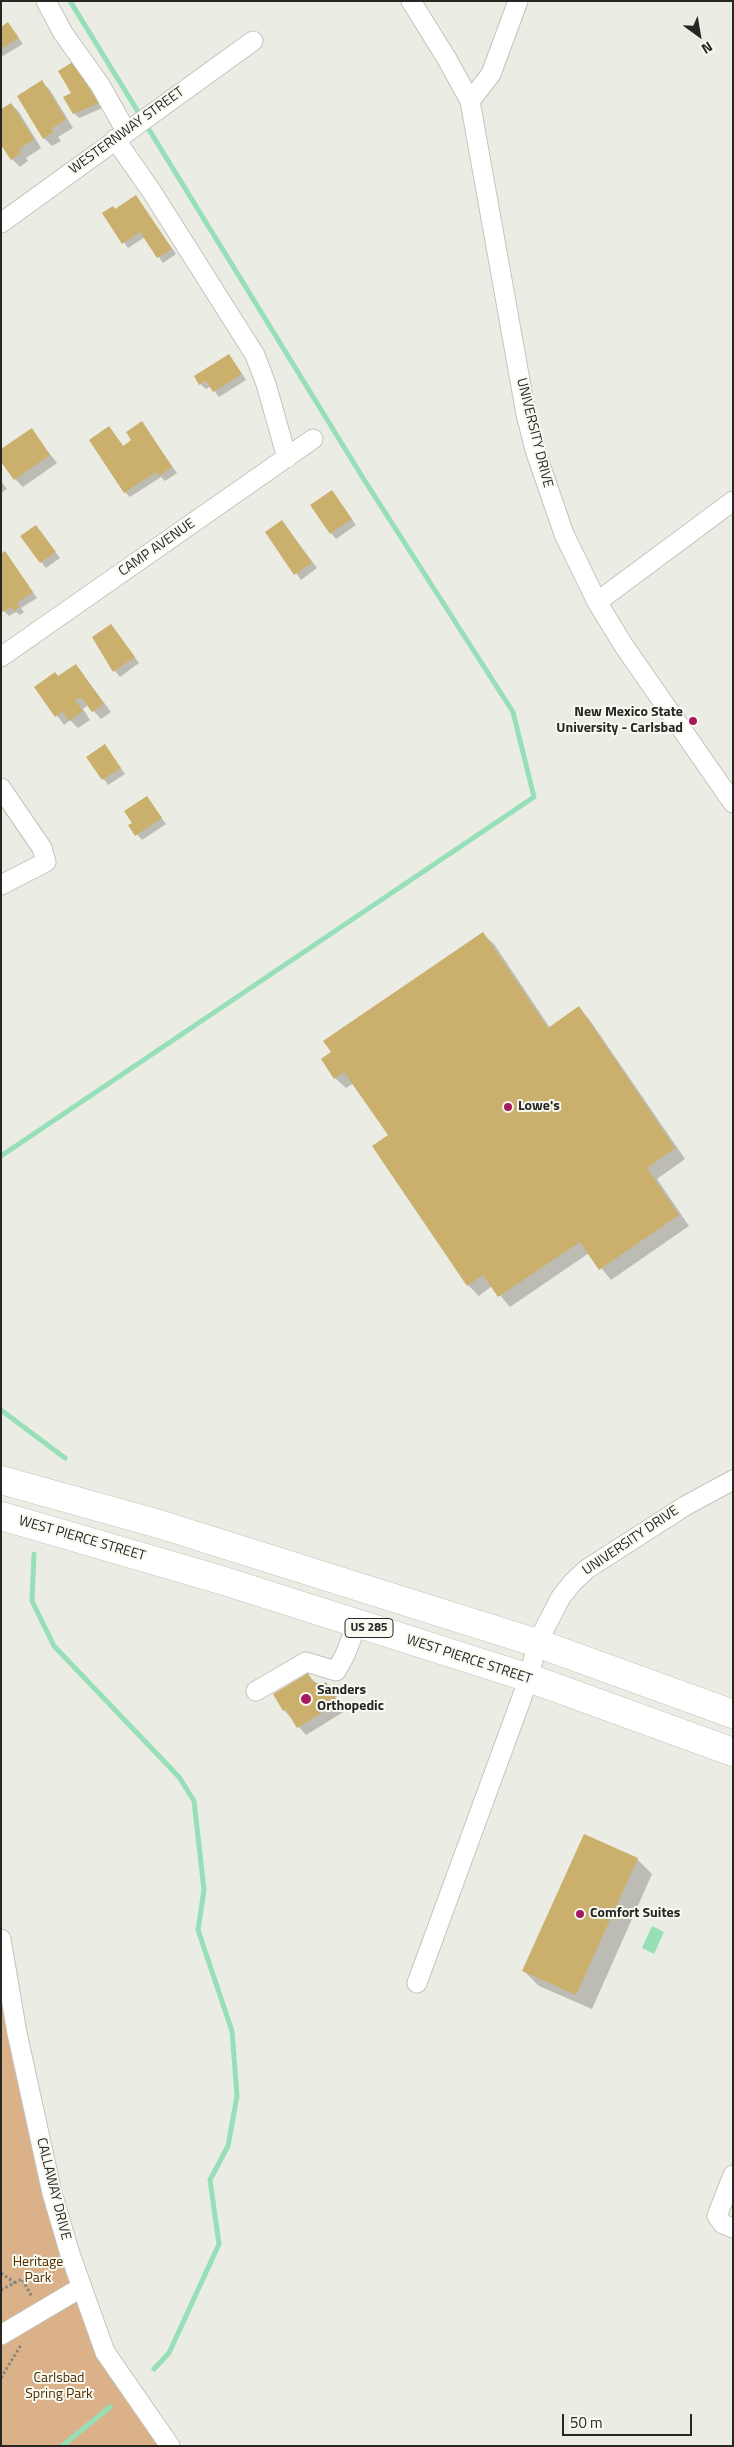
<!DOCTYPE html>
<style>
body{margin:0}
#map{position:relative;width:734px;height:2447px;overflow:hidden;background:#ebece3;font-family:"Titillium Web",sans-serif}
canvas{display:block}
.frame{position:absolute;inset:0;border:2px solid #262623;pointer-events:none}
.north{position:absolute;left:674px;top:10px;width:50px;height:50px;-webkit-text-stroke:4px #f8f9f1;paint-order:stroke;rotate:148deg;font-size:14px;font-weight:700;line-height:20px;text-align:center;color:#262623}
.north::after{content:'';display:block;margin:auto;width:18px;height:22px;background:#262623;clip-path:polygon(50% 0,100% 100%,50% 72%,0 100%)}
.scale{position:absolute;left:562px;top:2414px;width:130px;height:22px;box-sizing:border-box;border:2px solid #262623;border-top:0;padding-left:6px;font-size:15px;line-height:18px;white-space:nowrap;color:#262623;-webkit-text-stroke:4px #f8f9f1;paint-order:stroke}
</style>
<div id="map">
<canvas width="734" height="2447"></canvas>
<div class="frame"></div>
<div class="north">N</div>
<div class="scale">50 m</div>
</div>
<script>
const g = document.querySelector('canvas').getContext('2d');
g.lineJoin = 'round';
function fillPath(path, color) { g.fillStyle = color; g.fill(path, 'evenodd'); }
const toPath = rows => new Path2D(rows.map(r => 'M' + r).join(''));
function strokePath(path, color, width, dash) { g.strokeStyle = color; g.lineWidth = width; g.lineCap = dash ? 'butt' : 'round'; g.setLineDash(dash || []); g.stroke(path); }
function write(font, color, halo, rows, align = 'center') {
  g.font = font + ' "Titillium Web",sans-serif'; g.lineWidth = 4; g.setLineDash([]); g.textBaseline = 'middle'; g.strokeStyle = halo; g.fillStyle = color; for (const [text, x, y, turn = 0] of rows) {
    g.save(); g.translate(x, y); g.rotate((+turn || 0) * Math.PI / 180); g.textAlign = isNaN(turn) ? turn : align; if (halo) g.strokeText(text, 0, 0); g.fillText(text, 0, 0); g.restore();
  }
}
const green = toPath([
 [1,1971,105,2352,170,2446,1,2446]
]);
const water = toPath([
 [652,1926,664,1932,654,1954,642,1948]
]);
const shadow = toPath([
 [8,24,23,44,1,57,1,28],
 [60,71,105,107,79,118,74,113,73,93],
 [42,82,50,90,73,128,58,137,61,141,52,146,44,138],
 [11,104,19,112,41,148,26,158,28,161,20,167,12,159],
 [136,197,176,254,163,263,145,237,128,248,104,214,116,210],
 [229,355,246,380,219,397,211,386,206,389,200,384],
 [142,423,177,473,165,481,161,477,130,497,125,492,109,427,124,447,133,441],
 [31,430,57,463,23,487,15,479],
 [1,481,7,489,1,493],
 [332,492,356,525,336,539,331,533],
 [282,521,317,568,301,580,266,532],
 [36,527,60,558,46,568,41,562],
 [5,553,37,598,21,608,24,612,20,615,16,612,9,616,4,611],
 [111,625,139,663,120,677,104,657],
 [76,665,111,712,101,719,88,705,83,709,90,720,78,728,70,720,64,725,36,687,59,677],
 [105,746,125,774,108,785,88,757],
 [146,797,166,824,142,840,130,826,134,823],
 [483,934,494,944,550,1028,579,1008,589,1019,685,1159,657,1179,689,1226,611,1280,589,1253,510,1307,492,1286,479,1296,468,1285,389,1136,354,1083,346,1088,335,1078],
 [308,1675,316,1683,322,1685,325,1683,333,1691,345,1711,306,1735,284,1710],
 [637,1859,652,1874,592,2009,539,1986,524,1971]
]);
const stream = toPath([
 [1,1156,534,797,513,712,363,478,70,1],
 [1,1410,65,1458],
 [34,1554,32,1601,54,1646,179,1777,194,1801,204,1890,198,1930,232,2031,237,2096,228,2146,210,2180,219,2244,169,2353,154,2369],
 [62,2446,110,2407]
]);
const building = toPath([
 [8,22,19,38,1,49,1,27],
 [76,60,101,102,73,114,63,97,71,93,58,71],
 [42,80,66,119,51,129,53,132,43,139,17,96],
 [11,103,34,139,19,149,21,153,11,160,1,145,1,109],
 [136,195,172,249,157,258,140,232,122,244,102,213,113,206,115,209],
 [229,354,242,374,213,392,206,381,199,385,194,376],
 [142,421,172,467,159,476,156,472,124,493,89,440,109,426,123,446,131,440,126,432],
 [32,428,50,455,14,480,1,462,1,449],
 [332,490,352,519,330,534,310,505],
 [282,520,312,563,294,575,265,532],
 [36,525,56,552,40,563,20,536],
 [5,551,33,592,17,603,20,607,14,611,11,607,3,612,1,609,1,554],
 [111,624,135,657,113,672,92,637],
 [76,664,104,704,92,712,81,697,75,700,83,711,69,721,63,712,55,717,34,687,55,672,58,676],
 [105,744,121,768,102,780,86,757],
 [147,796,162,818,135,836,128,825,132,823,124,811],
 [483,932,548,1028,579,1006,675,1148,647,1168,679,1215,599,1270,580,1242,498,1297,483,1275,467,1286,372,1146,388,1135,344,1072,334,1079,321,1059,331,1052,323,1041],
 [308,1673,313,1682,322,1684,326,1682,338,1703,297,1728,286,1710,283,1711,273,1694],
 [584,1834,638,1858,576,1995,522,1971]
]);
const path = toPath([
 [1,2273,15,2283],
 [1,2290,22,2279,32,2297],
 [1,2378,21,2345]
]);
const minor = toPath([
 [46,1,63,33,100,85,126,131],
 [411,1,447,59,470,101,526,414,535,450,564,534,597,602,624,646,733,803],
 [470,101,491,74,518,1],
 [115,139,152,192,255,355,266,384,287,458],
 [1,223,253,41],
 [597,602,733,501],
 [1,657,313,439],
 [1,788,42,848,46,862,1,885],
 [256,1691,306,1662,336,1671,345,1655,357,1624],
 [1,1939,17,2033,52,2193,70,2254,105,2352,170,2446],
 [417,1983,529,1678,537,1643,561,1597,573,1582,587,1569,685,1506,733,1480],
 [733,2175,717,2216,723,2224,733,2228],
 [1,2335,82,2287]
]);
const highway = toPath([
 [1,1480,159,1524,537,1643,733,1714],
 [1,1516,221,1580,529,1678,733,1752]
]);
const markers = [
 [693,721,5,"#a5195f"],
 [508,1107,5,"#a5195f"],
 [306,1699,6,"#a5195f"],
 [580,1914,5,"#a5195f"]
];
const shields = [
 [369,1628,48]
];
const shieldNames = [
 ["US 285",369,1628]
];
const streetNames = [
 ["WESTERNWAY STREET",127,131,-36],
 ["UNIVERSITY DRIVE",534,433,76],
 ["CAMP AVENUE",157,548,-35],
 ["WEST PIERCE STREET",82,1539,16],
 ["UNIVERSITY DRIVE",631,1541,-34],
 ["WEST PIERCE STREET",469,1660,18],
 ["CALLAWAY DRIVE",53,2189,76]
];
const poiNames = [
 ["New Mexico State",683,713,"right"],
 ["University - Carlsbad",683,729,"right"],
 ["Lowe's",518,1107],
 ["Sanders",317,1691],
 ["Orthopedic",317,1707],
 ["Comfort Suites",590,1914]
];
const parkNames = [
 ["Heritage",38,2263],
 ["Park",38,2279],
 ["Carlsbad",59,2379],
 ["Spring Park",59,2395]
];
fillPath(green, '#dab188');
fillPath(water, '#97dfb7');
fillPath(shadow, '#0003');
strokePath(stream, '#97dfb7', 5);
fillPath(building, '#cab06c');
strokePath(minor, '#c3c4bc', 21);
strokePath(highway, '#c3c4bc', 29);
strokePath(path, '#868680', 3, [2.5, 2.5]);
strokePath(minor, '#fff', 19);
strokePath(highway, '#fff', 28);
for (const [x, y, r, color] of markers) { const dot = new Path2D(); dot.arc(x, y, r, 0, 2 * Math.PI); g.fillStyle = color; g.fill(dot); strokePath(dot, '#f8f9f1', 2); }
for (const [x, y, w] of shields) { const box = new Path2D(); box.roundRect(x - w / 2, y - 9.5, w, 19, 4); g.fillStyle = '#f8f9f1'; g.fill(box); strokePath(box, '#262623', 1); }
write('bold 12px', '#262623', null, shieldNames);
write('14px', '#262623', '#f8f9f1', streetNames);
write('bold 14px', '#262623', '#f8f9f1', poiNames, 'left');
write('14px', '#4f2d01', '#f8f9f1', parkNames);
</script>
